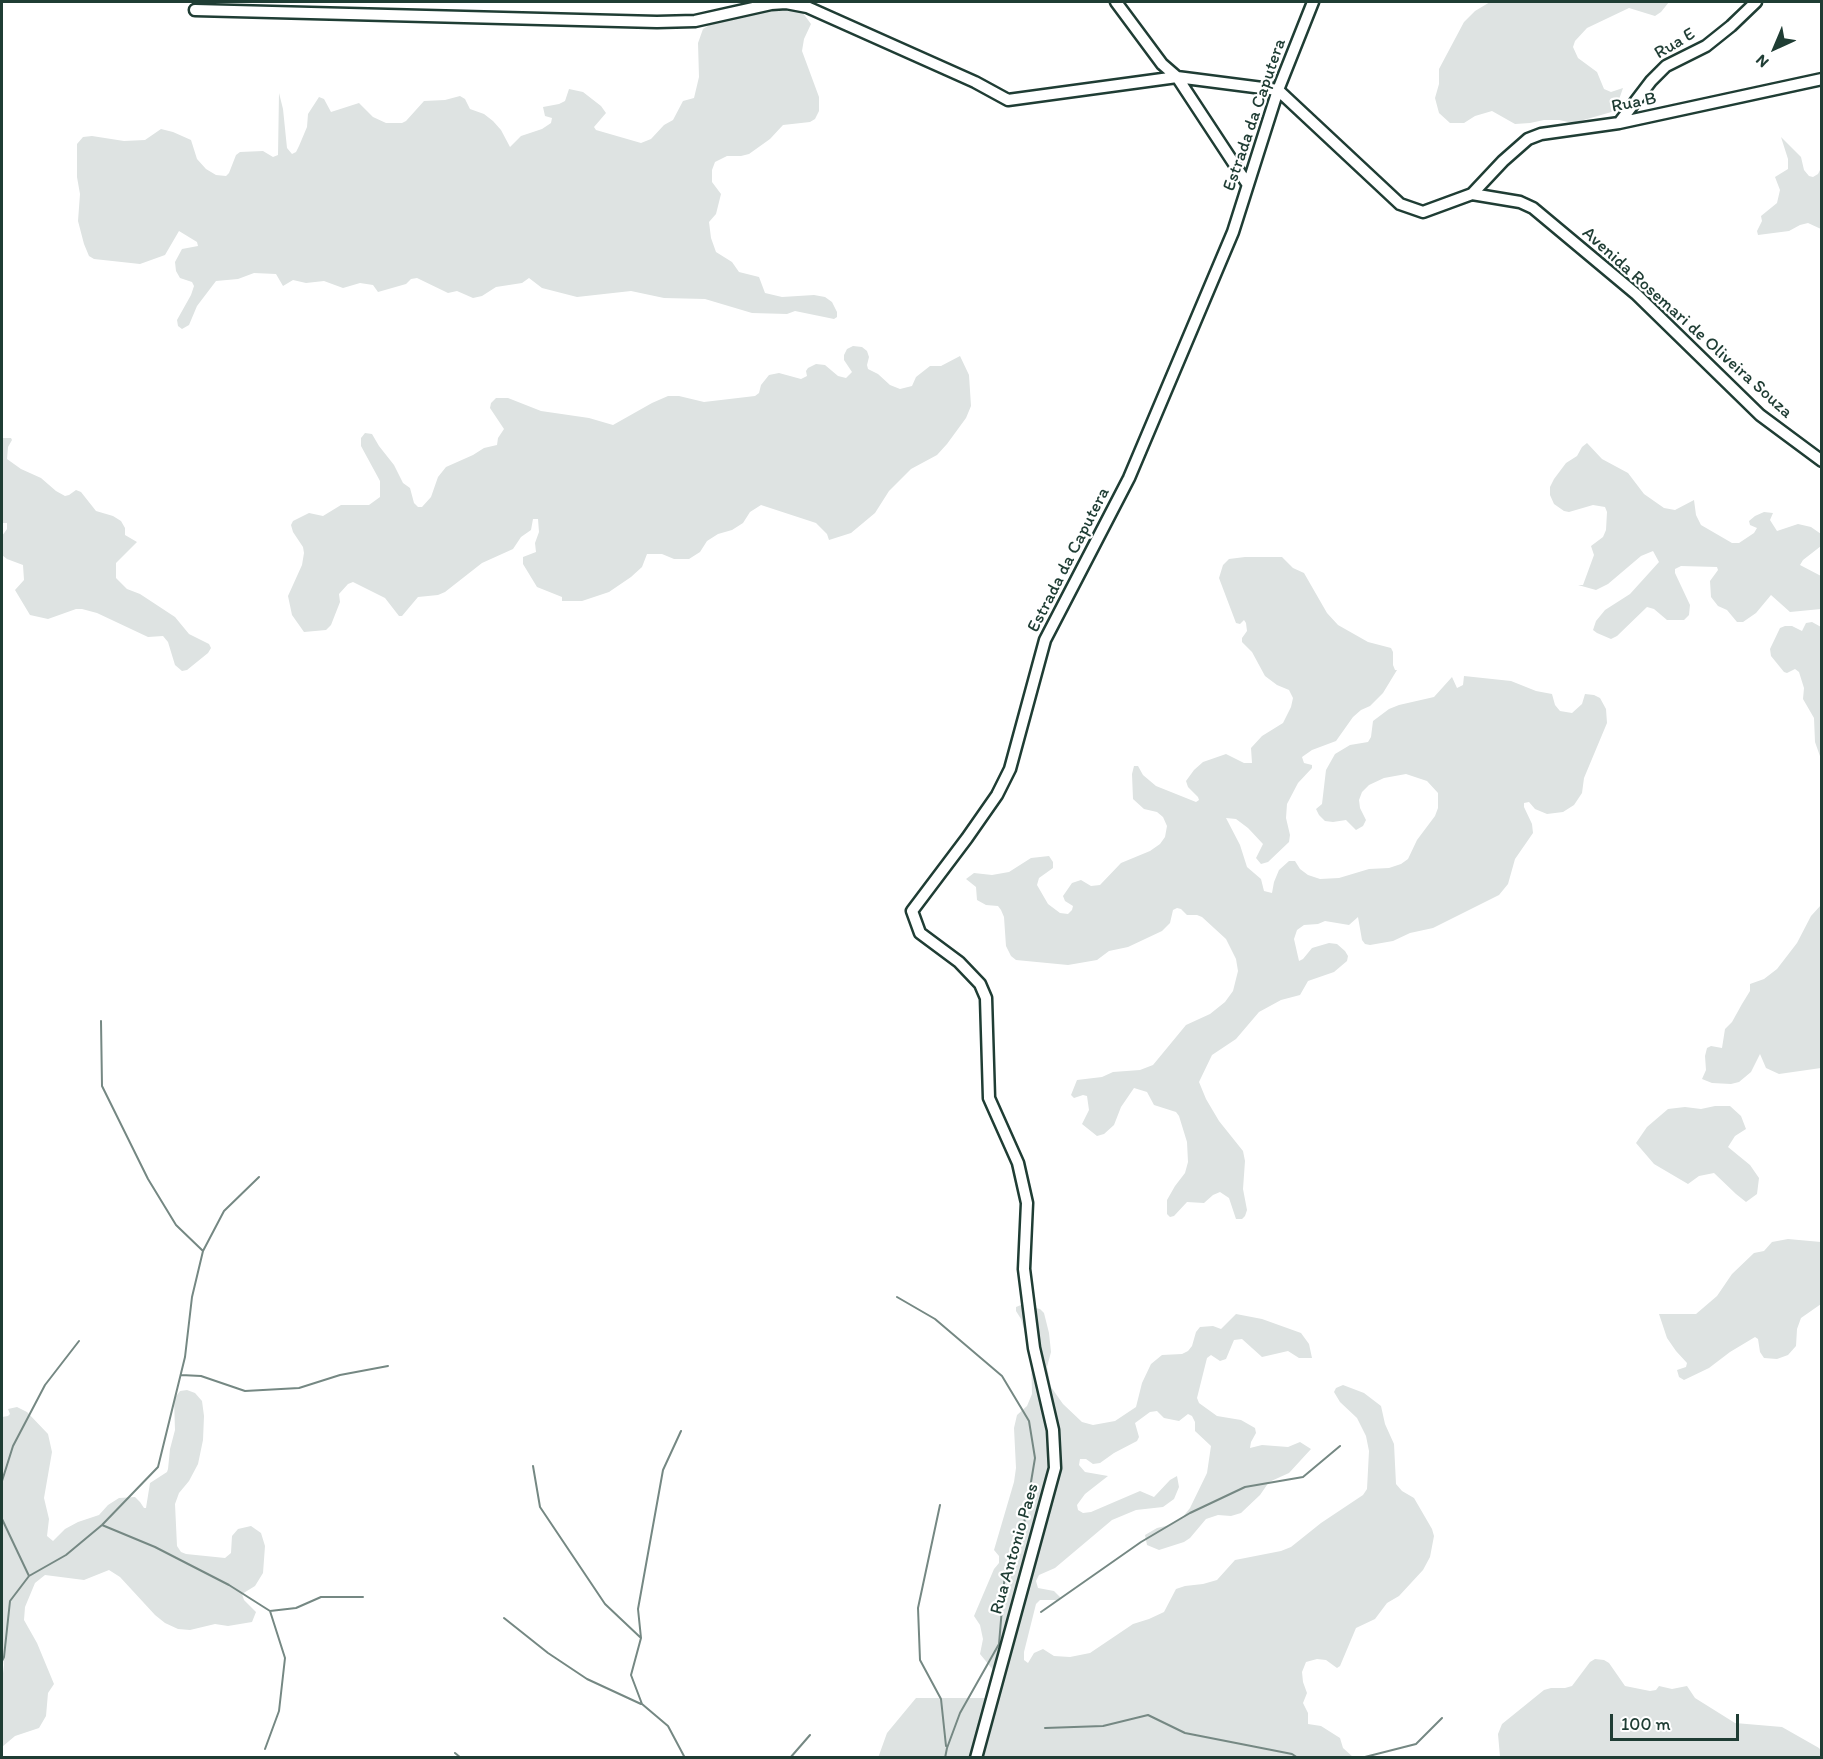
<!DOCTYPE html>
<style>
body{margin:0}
#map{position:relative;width:1823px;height:1759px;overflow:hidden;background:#fff;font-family:Itim,sans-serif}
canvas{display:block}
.frame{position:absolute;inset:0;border:3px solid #1f3d34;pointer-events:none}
.north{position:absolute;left:1745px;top:18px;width:60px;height:60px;-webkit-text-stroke:4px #fff;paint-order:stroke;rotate:224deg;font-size:16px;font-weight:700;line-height:24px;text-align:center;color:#1f3d34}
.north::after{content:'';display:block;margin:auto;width:21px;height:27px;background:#1f3d34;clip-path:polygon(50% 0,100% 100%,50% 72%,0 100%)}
.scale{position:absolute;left:1610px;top:1714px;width:129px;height:27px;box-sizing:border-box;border:3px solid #1f3d34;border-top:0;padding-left:8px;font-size:18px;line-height:21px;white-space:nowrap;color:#1f3d34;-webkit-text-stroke:4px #fff;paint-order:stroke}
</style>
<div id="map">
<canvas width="1823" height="1759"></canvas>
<div class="frame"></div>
<div class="north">N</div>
<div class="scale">100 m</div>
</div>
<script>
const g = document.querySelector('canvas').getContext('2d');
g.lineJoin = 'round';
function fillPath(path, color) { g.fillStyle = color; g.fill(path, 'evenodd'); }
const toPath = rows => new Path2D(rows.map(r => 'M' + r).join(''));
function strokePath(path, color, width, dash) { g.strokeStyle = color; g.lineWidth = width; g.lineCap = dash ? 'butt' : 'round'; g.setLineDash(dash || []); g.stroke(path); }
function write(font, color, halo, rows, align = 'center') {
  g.font = font + ' Itim,sans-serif'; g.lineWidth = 4.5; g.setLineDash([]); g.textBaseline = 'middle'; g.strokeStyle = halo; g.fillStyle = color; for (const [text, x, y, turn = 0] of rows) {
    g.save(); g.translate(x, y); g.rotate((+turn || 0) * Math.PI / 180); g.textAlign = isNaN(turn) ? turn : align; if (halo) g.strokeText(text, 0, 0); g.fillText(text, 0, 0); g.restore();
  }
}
const green = toPath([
 [1490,2,1669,2,1661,12,1655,16,1629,8,1587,28,1575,41,1573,47,1578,58,1597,72,1604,89,1611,92,1623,88,1615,111,1573,123,1559,120,1544,120,1530,123,1515,124,1492,111,1475,116,1464,123,1450,123,1439,113,1435,98,1439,84,1439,69,1464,22,1475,11],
 [776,4,800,9,811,24,804,39,802,51,819,97,819,111,815,119,810,122,783,125,770,139,749,154,741,156,727,156,715,162,712,170,712,182,721,194,716,214,709,222,711,238,716,252,732,262,739,272,759,277,765,293,782,297,814,295,825,297,832,302,837,312,837,317,834,319,795,311,787,314,752,313,705,299,664,298,631,291,577,297,542,288,529,278,522,283,496,287,482,296,473,298,457,291,448,293,417,278,411,279,406,284,378,292,373,285,360,283,343,288,324,281,306,283,293,280,283,286,276,274,254,273,238,279,216,281,197,306,189,325,182,329,178,326,177,320,191,295,194,286,192,282,180,278,176,271,175,262,182,249,198,246,197,242,179,231,165,255,140,264,94,259,89,256,84,244,78,221,80,194,77,177,77,144,83,137,92,136,124,141,145,140,161,129,173,132,191,140,197,159,206,169,216,175,226,176,229,173,236,155,240,152,263,151,273,157,278,155,279,93,283,109,287,148,292,154,296,152,299,146,307,127,308,114,319,97,324,99,331,112,359,103,373,117,386,123,402,123,406,121,424,101,445,100,460,96,465,99,470,109,484,114,493,121,501,130,510,147,521,136,542,129,551,123,552,118,545,116,543,107,559,104,565,101,569,89,583,92,601,106,606,113,594,127,596,130,641,143,651,139,664,125,673,120,683,101,694,98,699,77,698,43,703,29,716,21],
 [1781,137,1801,157,1804,170,1809,176,1813,177,1818,174,1821,168,1821,229,1808,223,1800,225,1789,231,1758,235,1757,231,1762,221,1761,216,1777,203,1780,190,1775,177,1788,169,1788,159],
 [853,346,862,347,867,351,869,357,867,365,868,369,878,374,890,385,900,389,912,386,916,377,930,366,941,366,960,356,969,375,971,406,966,418,947,444,937,455,911,469,889,491,875,513,851,533,829,540,827,534,816,523,761,505,750,512,743,523,732,530,718,534,707,541,700,552,689,559,674,559,662,554,647,554,642,567,631,577,609,592,582,601,562,601,562,597,537,587,523,564,523,557,536,552,535,543,539,532,538,519,533,519,531,530,521,537,513,549,482,563,445,592,438,595,418,597,402,616,399,616,385,598,353,582,348,584,339,594,340,602,331,625,326,630,304,632,292,615,288,596,302,565,304,553,303,547,293,532,291,525,293,521,309,513,323,516,341,505,369,505,380,497,380,481,361,446,361,438,365,433,372,434,379,446,394,465,403,483,410,488,414,503,418,507,422,507,431,497,438,477,446,467,473,455,484,448,497,445,498,438,504,429,490,408,491,403,496,398,508,398,541,411,589,418,613,425,652,403,668,396,679,396,704,402,755,396,759,393,761,385,769,375,779,373,801,379,807,376,806,371,808,368,816,364,825,365,838,376,846,378,852,372,844,360,844,355,847,349],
 [2,438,11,438,12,440,8,447,7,459,21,469,41,478,56,491,65,496,69,495,76,490,81,492,96,511,113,516,121,521,125,528,125,535,137,542,116,563,116,578,127,589,140,594,175,617,189,634,209,644,211,648,208,653,187,670,182,671,175,665,168,642,163,636,148,637,97,613,82,609,76,609,48,619,30,615,15,590,24,580,23,565,7,559,2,555,2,536,7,529,7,523,2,523],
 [1587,443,1602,459,1628,473,1644,494,1664,508,1675,510,1694,500,1696,515,1701,525,1732,543,1739,543,1754,533,1757,528,1750,525,1749,521,1755,516,1764,512,1773,513,1770,520,1777,531,1798,524,1811,527,1821,534,1821,546,1803,560,1800,565,1821,576,1821,609,1790,612,1771,595,1756,613,1743,622,1737,622,1727,610,1718,606,1711,597,1710,581,1718,570,1717,567,1681,566,1675,569,1675,573,1690,605,1689,615,1684,620,1667,620,1654,609,1647,607,1617,636,1611,639,1597,633,1593,630,1596,621,1605,610,1630,594,1659,562,1653,551,1641,556,1608,584,1596,590,1578,585,1583,585,1594,555,1591,546,1603,537,1606,530,1607,512,1605,507,1593,505,1569,512,1564,511,1554,504,1550,495,1550,487,1554,479,1566,463,1577,456,1582,447],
 [1245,557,1282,557,1293,568,1304,573,1327,613,1338,625,1368,642,1391,648,1393,652,1393,665,1395,670,1397,670,1383,693,1370,706,1361,710,1353,717,1336,741,1312,750,1302,757,1304,763,1312,765,1312,768,1298,783,1287,804,1286,818,1290,835,1289,842,1268,862,1261,864,1256,858,1263,844,1248,828,1236,819,1226,818,1240,845,1247,867,1261,879,1264,891,1272,893,1274,882,1279,870,1289,861,1295,861,1300,869,1308,875,1320,879,1339,878,1369,869,1389,868,1401,864,1408,859,1417,840,1435,816,1438,808,1438,793,1427,781,1406,774,1384,778,1369,785,1362,792,1359,800,1360,808,1366,820,1363,826,1356,830,1346,820,1333,822,1325,821,1319,815,1316,809,1322,804,1326,770,1335,754,1350,745,1368,742,1371,737,1373,721,1389,709,1399,705,1434,697,1452,677,1457,688,1463,685,1464,676,1511,681,1536,691,1552,694,1555,705,1560,711,1572,713,1582,704,1585,694,1594,695,1600,698,1606,709,1607,723,1584,778,1582,793,1574,805,1563,812,1547,814,1535,809,1529,802,1524,803,1524,807,1532,824,1533,833,1515,859,1508,884,1499,895,1433,928,1410,933,1393,941,1370,945,1365,944,1362,940,1358,917,1349,925,1325,921,1318,924,1304,925,1297,930,1294,939,1299,961,1303,959,1312,948,1329,943,1337,944,1345,951,1348,956,1347,961,1334,972,1308,981,1300,995,1281,1000,1259,1012,1236,1039,1212,1055,1199,1082,1206,1099,1219,1121,1243,1151,1245,1161,1243,1189,1247,1210,1245,1216,1242,1219,1236,1219,1229,1198,1220,1192,1213,1195,1204,1203,1187,1202,1174,1216,1170,1217,1167,1214,1167,1200,1175,1186,1185,1173,1188,1162,1187,1142,1179,1116,1176,1112,1154,1105,1147,1092,1134,1088,1121,1107,1114,1125,1104,1134,1097,1136,1082,1124,1089,1110,1087,1096,1083,1095,1074,1098,1071,1095,1077,1080,1102,1077,1113,1072,1140,1070,1153,1065,1186,1025,1210,1014,1225,1002,1233,991,1238,971,1236,959,1226,939,1202,917,1197,915,1187,915,1181,909,1177,908,1173,910,1170,923,1162,931,1128,947,1109,951,1097,960,1068,965,1016,960,1011,956,1006,946,1004,917,1001,910,998,906,986,905,977,900,976,887,966,879,974,873,992,875,1009,872,1031,858,1049,856,1053,862,1053,868,1039,878,1037,885,1048,904,1060,913,1068,914,1072,910,1073,906,1065,901,1063,896,1072,883,1081,880,1091,886,1100,885,1121,863,1150,851,1160,844,1165,837,1167,826,1163,817,1157,812,1144,809,1133,799,1132,774,1134,766,1138,766,1143,775,1156,786,1196,802,1199,800,1198,797,1188,787,1186,781,1194,770,1203,762,1226,754,1244,763,1252,763,1251,748,1262,736,1283,723,1291,707,1293,698,1289,690,1277,685,1265,676,1252,652,1242,642,1242,638,1247,631,1246,623,1244,620,1240,624,1236,623,1219,578,1223,565,1229,559],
 [1812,622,1821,627,1821,759,1815,742,1814,718,1803,699,1804,688,1799,672,1795,669,1787,673,1784,672,1771,656,1770,649,1780,628,1785,626,1792,626,1802,631,1806,623],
 [1821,905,1821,1068,1779,1074,1766,1068,1760,1054,1751,1072,1739,1082,1731,1084,1712,1083,1702,1079,1706,1070,1705,1056,1707,1048,1711,1046,1722,1048,1725,1029,1732,1022,1742,1004,1750,991,1750,984,1764,979,1777,969,1797,943,1811,916],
 [1715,1106,1730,1106,1741,1116,1746,1129,1735,1136,1728,1147,1750,1165,1759,1178,1757,1194,1746,1202,1736,1194,1714,1173,1699,1176,1688,1184,1654,1164,1636,1143,1647,1127,1668,1109,1685,1107,1701,1109],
 [1788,1239,1821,1242,1821,1304,1801,1318,1797,1329,1796,1346,1788,1355,1777,1359,1764,1358,1760,1352,1758,1339,1755,1337,1730,1352,1709,1368,1684,1380,1679,1377,1677,1370,1686,1367,1687,1363,1676,1351,1667,1338,1659,1314,1696,1314,1717,1296,1732,1274,1754,1253,1764,1251,1772,1242],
 [1021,1305,1040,1309,1044,1313,1049,1333,1051,1352,1047,1367,1051,1387,1063,1404,1082,1422,1093,1425,1115,1421,1136,1407,1142,1383,1151,1364,1162,1355,1182,1354,1188,1351,1192,1346,1196,1332,1200,1327,1213,1326,1221,1329,1236,1314,1262,1319,1301,1333,1309,1344,1312,1358,1299,1358,1288,1351,1262,1357,1242,1339,1234,1340,1226,1359,1220,1361,1211,1355,1207,1358,1197,1398,1199,1403,1217,1416,1241,1420,1255,1428,1256,1433,1251,1442,1250,1448,1262,1445,1288,1447,1300,1442,1311,1449,1289,1473,1269,1482,1260,1495,1241,1513,1231,1516,1218,1515,1206,1519,1190,1538,1184,1542,1159,1550,1147,1545,1145,1535,1157,1528,1170,1525,1182,1518,1190,1508,1207,1473,1211,1446,1195,1431,1195,1422,1192,1416,1188,1414,1179,1421,1164,1418,1157,1411,1150,1412,1135,1423,1139,1437,1137,1441,1114,1453,1100,1463,1093,1464,1086,1459,1080,1459,1079,1465,1085,1472,1108,1476,1085,1494,1077,1505,1078,1510,1083,1513,1091,1512,1140,1491,1154,1497,1170,1480,1177,1476,1179,1487,1174,1499,1163,1507,1136,1510,1112,1520,1055,1568,1039,1575,1036,1581,1038,1588,1054,1591,1061,1598,1057,1600,1040,1600,1036,1604,1024,1652,1024,1660,1028,1663,1034,1653,1043,1649,1054,1656,1070,1657,1090,1653,1133,1624,1149,1619,1164,1612,1176,1589,1185,1586,1203,1584,1217,1580,1235,1560,1281,1551,1291,1547,1321,1523,1363,1495,1367,1489,1369,1451,1366,1436,1357,1418,1340,1402,1334,1392,1336,1388,1343,1385,1364,1393,1381,1406,1385,1424,1394,1444,1396,1484,1402,1491,1414,1498,1432,1529,1434,1536,1430,1557,1423,1570,1399,1596,1387,1603,1375,1619,1356,1628,1340,1666,1337,1668,1326,1660,1317,1659,1306,1662,1302,1672,1303,1682,1307,1693,1303,1703,1308,1713,1308,1724,1321,1726,1340,1738,1343,1748,1353,1757,878,1758,887,1733,916,1698,987,1698,998,1690,998,1676,980,1654,983,1639,980,1625,974,1616,994,1569,999,1563,999,1556,994,1550,1014,1482,1016,1468,1014,1428,1017,1415,1027,1406,1032,1394,1031,1354,1021,1319,1016,1311,1016,1307],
 [187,1390,195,1393,202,1401,204,1416,203,1440,198,1464,189,1481,179,1493,175,1504,177,1546,181,1552,186,1554,225,1558,231,1553,232,1536,238,1529,251,1526,261,1533,265,1546,263,1573,255,1586,242,1594,244,1600,256,1612,252,1622,228,1626,215,1624,190,1630,178,1629,165,1623,155,1615,120,1577,109,1570,84,1580,45,1575,35,1583,25,1607,24,1620,37,1643,54,1684,48,1693,46,1716,39,1728,15,1736,2,1747,2,1682,4,1665,2,1647,2,1417,8,1416,10,1414,8,1409,17,1407,27,1412,48,1434,52,1452,44,1498,49,1519,47,1536,53,1541,65,1529,78,1522,99,1515,108,1505,119,1498,135,1497,140,1502,144,1508,146,1508,150,1483,167,1472,168,1469,170,1449,175,1430,174,1399,180,1391],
 [1595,1659,1604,1660,1609,1663,1625,1686,1650,1691,1656,1690,1659,1686,1672,1689,1687,1686,1695,1698,1735,1723,1782,1727,1819,1748,1821,1751,1821,1757,1500,1757,1498,1734,1502,1724,1544,1690,1551,1688,1565,1688,1572,1686,1590,1662]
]);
const stream = toPath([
 [203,1251,224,1211,259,1177],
 [897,1297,935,1319,1002,1376,1029,1421,1035,1458,1023,1530,1005,1572,999,1644,960,1713,947,1748,945,1758],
 [181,1375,201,1376,245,1391,299,1388,340,1375,388,1366],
 [681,1431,663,1470,638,1609,641,1638,631,1675,642,1704,668,1726,685,1758],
 [533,1466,540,1507,605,1604,641,1638],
 [2,1481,13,1446,45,1385,79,1341],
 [940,1505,918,1608,920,1660,941,1699,946,1746],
 [2,1519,29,1576],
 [102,1525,155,1547,229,1585,270,1611,285,1658,279,1711,265,1749],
 [270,1611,296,1608,321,1597,363,1597],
 [1041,1612,1141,1542,1190,1513,1245,1487,1303,1477,1340,1446],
 [504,1618,548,1653,587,1679,641,1704],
 [2,1661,4,1657,10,1601,29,1576,66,1555,102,1525,158,1467,185,1357,192,1297,203,1251,176,1225,148,1179,102,1086,101,1021],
 [1045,1728,1103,1726,1148,1715,1185,1733,1292,1754,1298,1758],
 [455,1753,461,1758],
 [790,1758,810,1735],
 [1361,1758,1416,1744,1442,1718]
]);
const minor = toPath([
 [1116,2,1162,64,1177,77,1278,90,1400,204,1423,212,1472,194,1520,202,1533,208,1636,294,1760,415,1822,461],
 [195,10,657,22,695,21,771,4,786,3,807,7,975,82,1008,100,1177,77],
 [1177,77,1248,185],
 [1619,123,1651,81,1666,66,1706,46,1731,26,1756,2],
 [1472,194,1503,161,1528,139,1541,134,1619,123,1822,79],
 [976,1758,1055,1468,1053,1430,1034,1348,1024,1269,1027,1203,1018,1163,989,1098,986,998,980,984,959,962,920,933,912,911,967,838,997,795,1010,769,1045,640,1129,478,1233,232,1278,90,1313,2]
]);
const streetNames = [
 ["Rua E",1675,44,-31],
 ["Rua B",1634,103,-11],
 ["Estrada da Caputera",1255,115,-71],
 ["Avenida Rosemari de Oliveira Souza",1687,323,42],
 ["Estrada da Caputera",1069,560,-63],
 ["Rua Antonio Paes",1015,1549,-74]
];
fillPath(green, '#dee3e2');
strokePath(stream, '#758883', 2);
strokePath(minor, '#1f3d34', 15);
strokePath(minor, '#fff', 10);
write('18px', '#1f3d34', '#fff', streetNames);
</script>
